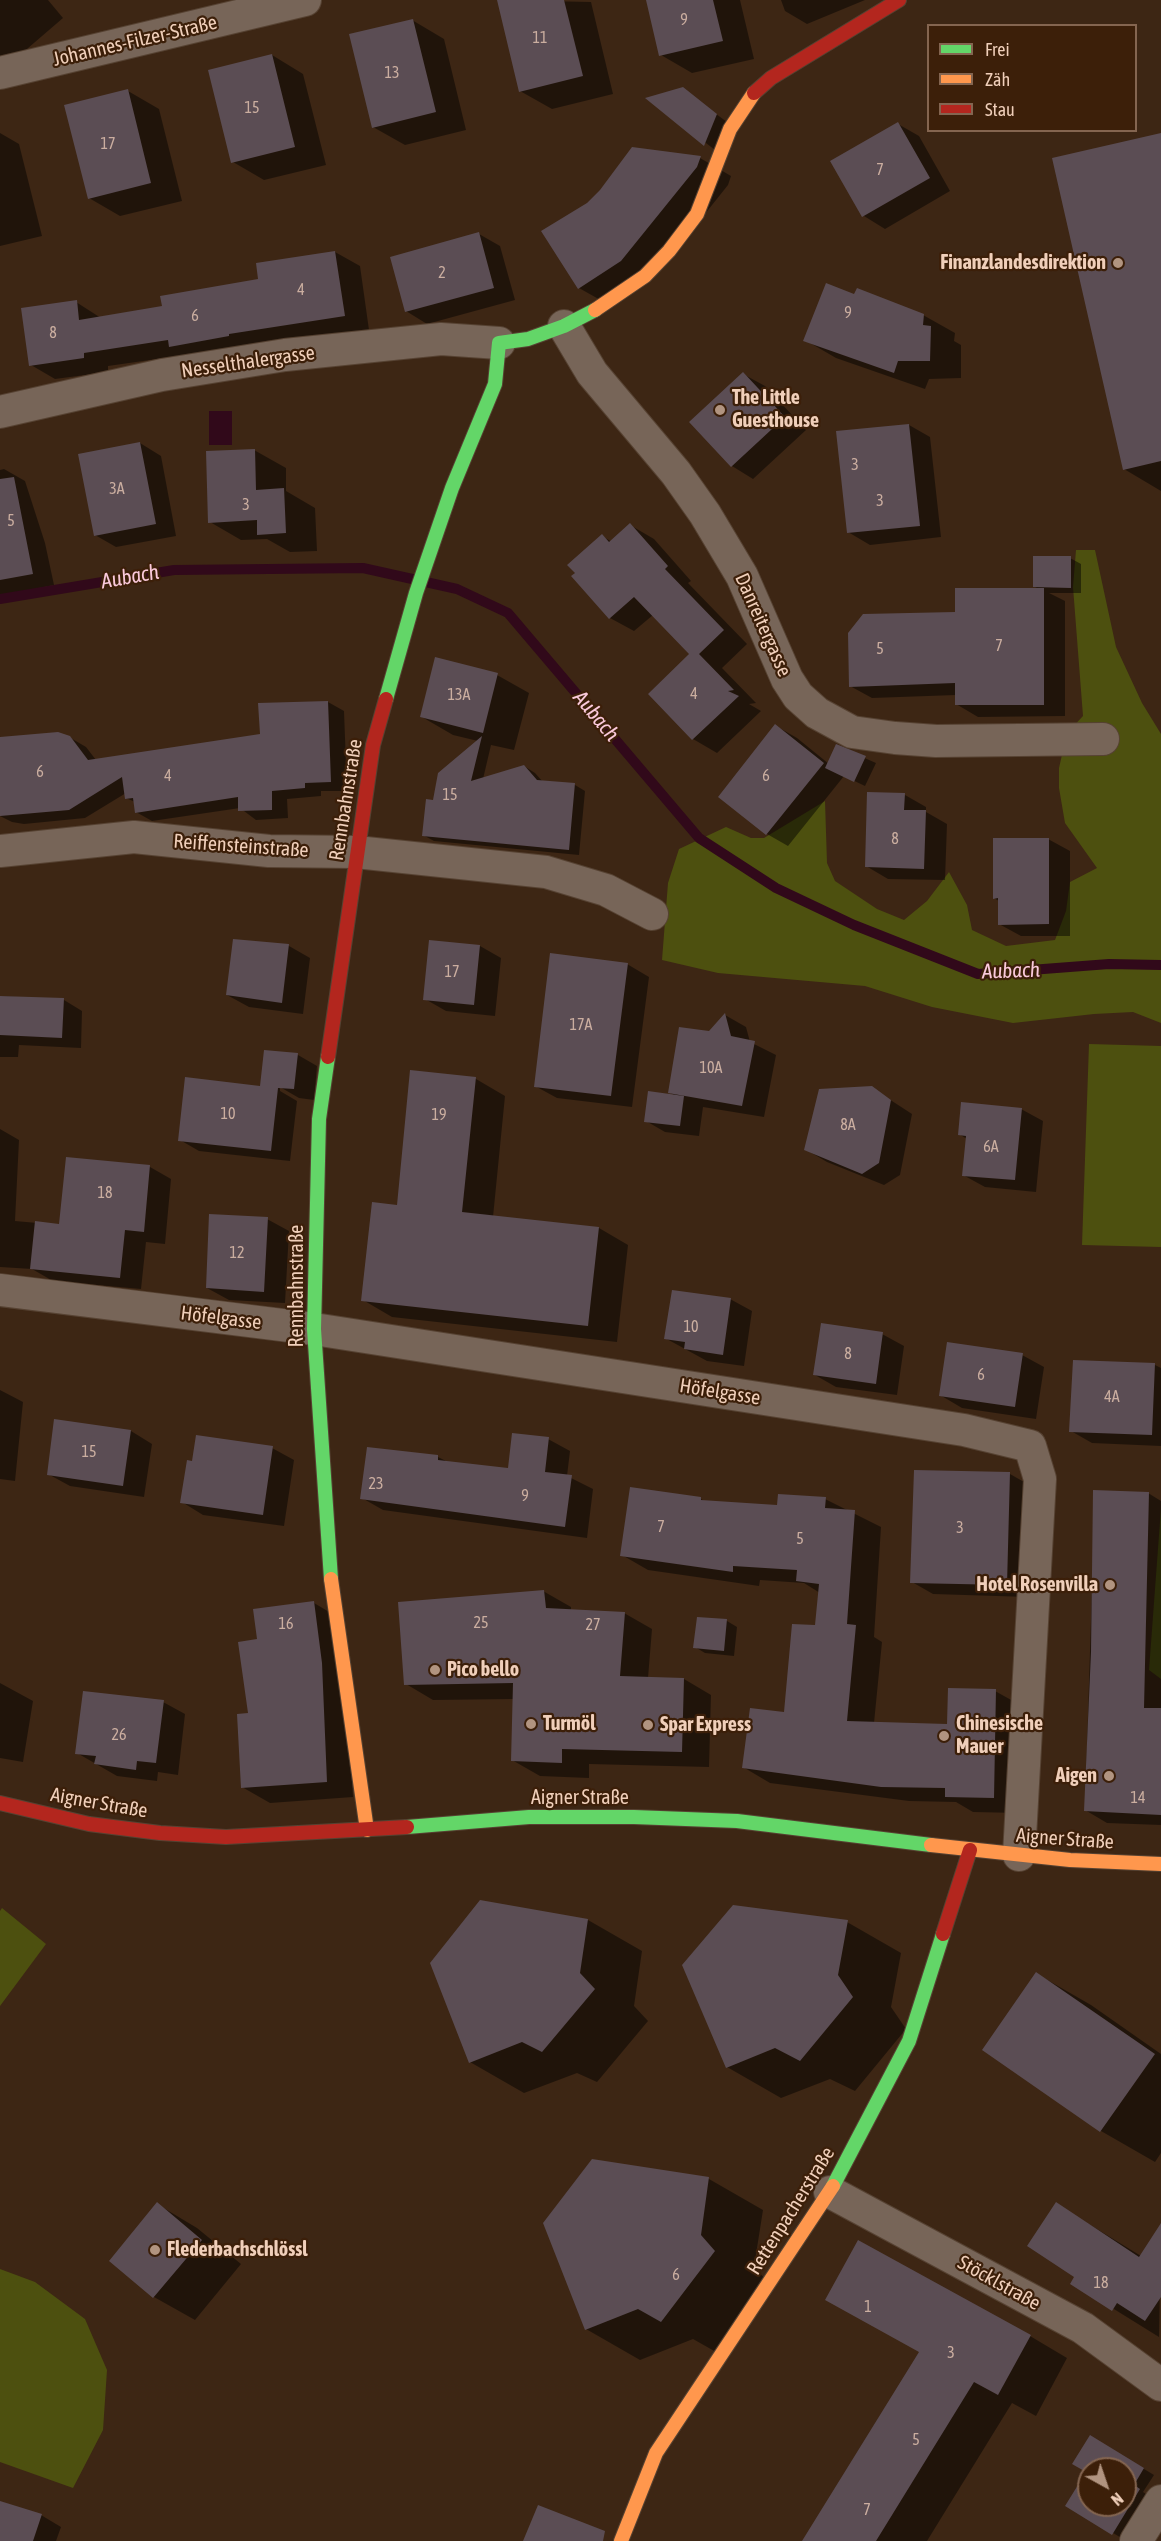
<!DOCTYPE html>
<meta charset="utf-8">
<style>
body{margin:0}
#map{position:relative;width:1161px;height:2541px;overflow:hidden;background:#3d2614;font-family:"Asap Condensed",sans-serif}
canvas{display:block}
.legend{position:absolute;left:927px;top:24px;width:210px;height:108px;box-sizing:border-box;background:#3c1f09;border:2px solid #846550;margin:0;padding:8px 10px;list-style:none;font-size:18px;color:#f0cfba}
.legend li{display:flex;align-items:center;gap:12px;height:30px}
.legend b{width:30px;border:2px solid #846550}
.north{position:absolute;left:1077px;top:2457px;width:60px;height:60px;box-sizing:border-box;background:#3c1f09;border:2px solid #846550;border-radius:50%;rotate:140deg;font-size:16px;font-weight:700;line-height:24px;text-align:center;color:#f0cfba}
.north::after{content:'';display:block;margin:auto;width:21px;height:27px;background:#b19480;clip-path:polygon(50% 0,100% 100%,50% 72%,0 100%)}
</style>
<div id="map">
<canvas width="1161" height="2541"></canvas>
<ul class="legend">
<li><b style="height:8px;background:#63d668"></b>Frei</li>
<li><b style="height:8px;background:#ff974d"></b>Zäh</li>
<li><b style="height:8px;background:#b3261e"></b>Stau</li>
</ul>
<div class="north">N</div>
</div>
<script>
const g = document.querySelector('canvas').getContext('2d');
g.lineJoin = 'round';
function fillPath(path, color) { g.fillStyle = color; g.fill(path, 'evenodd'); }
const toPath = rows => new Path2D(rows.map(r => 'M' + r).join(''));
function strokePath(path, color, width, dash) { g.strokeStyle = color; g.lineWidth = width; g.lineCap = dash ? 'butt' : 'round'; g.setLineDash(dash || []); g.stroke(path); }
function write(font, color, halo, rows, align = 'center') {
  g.font = font + ' "Asap Condensed",sans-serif'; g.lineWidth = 4.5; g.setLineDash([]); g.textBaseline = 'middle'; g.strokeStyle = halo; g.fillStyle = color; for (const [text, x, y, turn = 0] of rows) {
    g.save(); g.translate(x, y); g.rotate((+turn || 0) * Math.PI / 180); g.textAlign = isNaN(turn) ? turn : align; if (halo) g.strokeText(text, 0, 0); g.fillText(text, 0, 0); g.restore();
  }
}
const green = toPath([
 [1076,550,1095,550,1116,647,1142,703,1161,734,1161,1023,1133,1012,1094,1014,1013,1023,932,1007,865,986,718,973,662,960,668,883,679,849,726,827,751,838,764,838,825,801,827,863,835,881,877,909,904,920,927,901,949,872,967,905,972,930,1006,946,1055,940,1066,911,1070,882,1097,868,1065,823,1059,788,1059,768,1067,733,1083,716,1073,587],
 [1089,1044,1161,1046,1161,1247,1082,1245],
 [1161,1508,1161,1679,1149,1670],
 [2,1908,46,1944,0,2006,0,1911],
 [0,2269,35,2282,85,2319,107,2370,103,2430,73,2488,0,2462]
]);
const water = toPath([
 [209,411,232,411,232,445,209,445]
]);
const shadow = toPath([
 [0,0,48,0,63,18,6,67,0,64],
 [498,0,591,2,613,94,552,109,520,91],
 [647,0,740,0,754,59,692,73,661,55],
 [781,0,865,0,807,24,785,11],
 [412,20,444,39,466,130,405,145,373,127],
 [272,55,303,74,326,165,264,180,233,162],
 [682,89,727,122,715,150,648,98],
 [128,91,159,109,182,201,120,216,89,198],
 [898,124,919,136,950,191,885,229,864,216,832,162],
 [0,133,19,144,42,236,0,246],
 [1161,135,1161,491,1124,469],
 [700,158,731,176,728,185,653,279,611,306,579,288],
 [479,234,500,246,515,300,427,324,406,311],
 [335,252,360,266,369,330,253,347,195,360,185,355,108,366,108,372,55,379,31,365,76,302,101,318,164,307,260,280],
 [855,296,923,315,955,333,954,341,961,345,961,378,929,379,925,389,836,358,805,340],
 [743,374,765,386,806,430,753,479,732,466,691,422],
 [909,425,930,437,941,537,870,545,848,532],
 [140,443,161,456,176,536,116,547,95,535],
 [254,450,286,468,286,491,315,508,317,551,290,552,267,539,241,540,210,522],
 [4,469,25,481,45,543,54,585,0,596,0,470],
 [630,525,654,539,691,581,688,583,747,644,722,668,756,703,749,704,761,711,717,753,693,739,650,694,691,654,653,615,634,631,610,618,573,576,602,536,612,542],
 [1070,558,1081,564,1081,593,1049,593,1065,601,1065,716,978,717,956,704,956,695,872,698,850,686,1039,589,1035,587],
 [497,675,529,693,514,750,491,745,483,779,524,766,535,773,543,782,575,785,585,791,579,855,434,841,423,835,434,801,478,741,453,735,422,717],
 [328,702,344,711,347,791,321,791,321,796,287,799,288,818,256,820,240,808,152,821,136,812,135,802,126,798,126,793,85,818,24,824,12,822,0,816,0,739,69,737,86,747,96,760,261,735],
 [776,726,797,738,829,764,837,746,876,763,865,786,844,776,788,846,767,834],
 [905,795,926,807,926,812,947,824,945,880,888,879,866,866],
 [1048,839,1070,851,1070,936,1021,936,999,924,999,901,994,898],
 [234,940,289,946,310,958,303,1014,249,1007,227,995],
 [480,946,501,958,495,1016,446,1011,425,999],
 [627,964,649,977,632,1107,557,1098,535,1086],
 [0,996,64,1000,82,1011,81,1048,19,1045,18,1057,0,1057],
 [725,1015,746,1027,750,1042,776,1055,764,1117,703,1107,699,1136,665,1132,646,1121,677,1097,669,1092,710,1032],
 [298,1055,317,1066,314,1100,299,1098,280,1087,280,1091,297,1101,290,1161,199,1151,180,1140,261,1087],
 [412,1072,476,1079,505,1096,493,1217,599,1228,628,1245,617,1342,392,1317,363,1300,399,1207],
 [872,1088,912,1114,900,1175,884,1185,827,1162,805,1149],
 [1021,1109,1043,1121,1036,1192,985,1187,963,1175,967,1139,959,1134],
 [0,1129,19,1140,15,1221,60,1225,67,1159,150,1167,171,1179,165,1244,146,1242,141,1289,53,1281,32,1269,0,1267],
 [267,1219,289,1231,285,1303,229,1300,207,1288],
 [730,1299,752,1311,744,1366,707,1361,665,1338],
 [882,1334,904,1346,897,1395,836,1387,815,1375],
 [1022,1355,1044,1367,1036,1419,962,1408,940,1395],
 [1155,1365,1161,1368,1161,1446,1092,1443,1071,1431],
 [0,1390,23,1402,15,1481,0,1479],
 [131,1431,152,1444,144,1497,70,1486,48,1474],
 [548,1439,570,1451,567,1476,593,1489,587,1538,383,1510,362,1498,438,1457,448,1462,509,1469],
 [272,1448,294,1460,284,1526,203,1515,182,1502],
 [1010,1474,1031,1486,1028,1597,933,1594,912,1582],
 [1095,1492,1148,1493,1161,1501,1161,1825,1107,1823,1085,1810],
 [701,1499,706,1502,779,1507,825,1499,881,1527,874,1637,882,1642,874,1723,949,1725,995,1691,1022,1706,1020,1813,973,1812,956,1802,909,1801,770,1783,743,1767,785,1714,816,1627,820,1593,804,1583,760,1580,759,1586,648,1570,622,1555],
 [543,1591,571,1607,571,1611,624,1613,652,1629,648,1678,684,1679,711,1695,709,1767,589,1764,589,1778,540,1776,512,1760,514,1699,433,1700,406,1684],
 [314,1603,341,1619,353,1797,270,1803,242,1787,259,1640],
 [698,1619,727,1621,737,1627,734,1656,705,1653,695,1647],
 [0,1683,33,1701,23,1762,0,1758],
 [163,1702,185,1714,178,1775,158,1772,157,1781,117,1776,77,1753],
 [588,1920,642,1951,634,2006,648,2021,597,2082,577,2073,524,2093,470,2062],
 [847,1922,901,1953,891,2007,906,2029,855,2091,830,2079,781,2098,727,2067],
 [1037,1974,1091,2005,1161,2054,1161,2153,1155,2162,1101,2131,984,2049],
 [593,2161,709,2179,763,2210,754,2267,769,2283,716,2352,693,2339,640,2360,586,2329],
 [157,2204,197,2228,241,2264,195,2320,154,2297,111,2261],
 [1056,2204,1141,2256,1161,2226,1159,2337,1072,2283,1076,2276],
 [1030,2336,1067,2358,1036,2416,1012,2403,927,2541,804,2541,921,2352],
 [1101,2443,1154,2475,1143,2492,1149,2496,1123,2539,1067,2505,1088,2472,1074,2463],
 [1089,2469,1125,2469,1125,2505,1089,2505],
 [0,2503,41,2515,61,2527,56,2541,0,2541]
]);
const stream = toPath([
 [0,599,174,570,363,568,457,589,508,613,699,838,776,888,854,925,978,974,1109,964,1161,965]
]);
const building = toPath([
 [497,0,564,0,583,76,519,92],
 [646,0,713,0,723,41,659,56],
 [413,19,436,112,372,128,349,34],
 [272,54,295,147,231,163,208,70],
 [683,87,717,114,704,146,645,98],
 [128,89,151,183,88,199,64,105],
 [898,122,930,178,862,217,830,161],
 [1161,133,1161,461,1123,470,1052,158],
 [632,147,701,156,697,167,621,261,578,289,541,231,587,203,600,190],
 [479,232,494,288,405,312,390,257],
 [335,251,345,316,229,334,229,336,169,347,168,340,84,353,84,358,29,366,21,308,77,300,79,320,162,306,160,296,258,279,256,263],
 [826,283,854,294,857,288,924,314,923,325,931,326,930,361,898,361,894,373,803,341],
 [743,372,785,417,731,467,689,422],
 [909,424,920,526,847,533,836,431],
 [140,442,156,524,94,536,78,454],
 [255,449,256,490,284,488,286,533,257,535,257,520,208,523,206,451],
 [14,477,33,574,0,580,0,479],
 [630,523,668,566,665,569,724,630,699,654,734,690,728,691,739,696,692,740,648,694,689,654,634,597,609,619,571,576,575,573,567,565,602,534,609,542],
 [1033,556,1071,556,1071,588,1033,587],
 [955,588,1044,588,1044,705,955,705,955,683,849,687,848,633,863,614,955,612],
 [435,657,498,673,483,733,420,717],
 [328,701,331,782,305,783,305,788,272,791,272,810,238,811,238,797,135,813,133,798,125,799,122,777,69,810,0,816,0,737,58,732,70,736,88,760,260,734,258,703],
 [775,724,824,763,766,835,718,797],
 [482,736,471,781,524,765,537,780,575,783,569,850,422,836,426,799,433,800,438,773],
 [836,744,866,756,854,782,825,768],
 [867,792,905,793,904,810,926,810,924,869,865,867],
 [993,838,1049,838,1049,924,998,925,998,898,993,899],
 [233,939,289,944,282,1003,226,995],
 [429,940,480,945,474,1005,423,1000],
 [550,953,628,963,611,1096,534,1087],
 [0,996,64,998,62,1038,0,1035],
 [725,1013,731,1036,755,1041,742,1106,668,1093,679,1027,709,1031],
 [264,1050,298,1053,294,1089,278,1088,271,1151,178,1141,185,1077,260,1086],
 [410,1070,476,1077,462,1212,599,1227,588,1326,361,1301,372,1202,397,1205],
 [872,1086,891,1100,879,1163,862,1174,804,1150,819,1089],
 [648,1091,684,1096,680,1126,644,1122],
 [961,1102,1022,1108,1015,1180,962,1176,966,1136,958,1135],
 [66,1157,150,1165,144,1232,125,1230,120,1278,30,1269,35,1221,59,1224],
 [209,1214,268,1217,264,1292,206,1288],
 [672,1290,731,1298,723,1355,684,1349,685,1342,664,1339],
 [821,1323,883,1332,876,1384,813,1375],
 [947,1342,1023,1353,1015,1407,939,1396],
 [1073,1360,1155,1363,1152,1435,1069,1432],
 [54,1419,131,1430,123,1486,47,1475],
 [512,1433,549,1437,545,1472,572,1475,565,1527,360,1499,367,1447,438,1455,438,1460,508,1468],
 [196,1435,273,1446,263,1515,180,1503,187,1460,192,1461],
 [914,1470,1010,1472,1007,1585,910,1583],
 [630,1487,701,1497,701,1500,777,1505,778,1494,826,1497,825,1508,855,1510,847,1624,856,1625,847,1721,947,1724,948,1688,996,1689,994,1798,945,1797,945,1788,881,1787,742,1768,750,1708,784,1712,792,1624,815,1625,819,1584,796,1581,797,1570,733,1566,733,1572,620,1556],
 [1093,1490,1149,1492,1144,1708,1161,1708,1161,1815,1084,1811,1091,1652],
 [544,1590,546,1608,625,1612,620,1676,684,1678,682,1752,562,1749,562,1763,511,1761,513,1683,404,1685,398,1602],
 [314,1601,322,1663,327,1782,241,1788,237,1714,248,1713,238,1642,257,1639,253,1609],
 [697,1617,727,1619,724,1651,693,1648],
 [83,1691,164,1700,156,1763,137,1761,136,1770,94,1764,96,1756,75,1754],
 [480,1900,588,1919,580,1973,595,1989,542,2052,522,2042,469,2063,430,1963],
 [733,1905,848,1920,838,1975,853,1997,800,2061,775,2048,726,2068,682,1965],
 [1036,1972,1155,2054,1100,2132,982,2050],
 [592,2159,709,2177,701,2235,715,2251,661,2322,638,2309,585,2330,543,2223],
 [157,2202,202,2240,153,2298,109,2261],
 [1056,2202,1139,2257,1161,2223,1161,2297,1145,2321,1117,2303,1112,2311,1070,2284,1074,2277,1027,2246],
 [858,2240,1031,2335,998,2395,974,2382,876,2541,802,2541,919,2352,825,2300],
 [1090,2435,1144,2468,1134,2485,1140,2489,1112,2535,1065,2506,1086,2472,1072,2464],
 [1089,2469,1125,2469,1125,2505,1089,2505],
 [0,2501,42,2514,33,2541,0,2541],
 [538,2505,605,2531,603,2541,523,2541]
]);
const street = toPath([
 [0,73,305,0],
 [564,326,592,373,676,473,705,514,742,576,787,679,798,696,817,713,852,732,895,738,936,741,1103,739],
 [0,412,162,375,285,355,441,339,499,343],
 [0,851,134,837,269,851,356,852,546,872,606,890,652,914],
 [0,1290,314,1329,964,1430,1030,1446,1040,1479,1019,1855],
 [830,2192,1083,2328,1161,2385],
 [1136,2541,1161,2501]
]);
const fast = toPath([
 [386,699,416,593,452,488,495,384,499,343,528,339,564,326,595,310],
 [328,1057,319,1119,314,1329,331,1579],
 [407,1827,529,1817,634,1817,737,1821,931,1845],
 [833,2186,909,2041,943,1934]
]);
const slow = toPath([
 [595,310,645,276,669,251,697,214,730,129,754,93],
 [331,1579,367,1830],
 [931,1845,1070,1860,1161,1864],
 [621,2541,656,2453,833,2186]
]);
const jam = toPath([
 [754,93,771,78,899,0],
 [328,1057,373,745,386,699],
 [0,1803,89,1824,160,1833,226,1837,407,1827],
 [943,1934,970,1850]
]);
const markers = [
 [1118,263,6,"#b19480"],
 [720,410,6,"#b19480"],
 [1110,1585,6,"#b19480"],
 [435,1670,6,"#b19480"],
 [531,1724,6,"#b19480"],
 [648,1725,6,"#b19480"],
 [944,1736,6,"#b19480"],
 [1109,1776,6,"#b19480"],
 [155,2250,6,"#b19480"]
];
const numberNames = [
 ["9",684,20],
 ["11",540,38],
 ["13",392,73],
 ["15",252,108],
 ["17",108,144],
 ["7",880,170],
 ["2",442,273],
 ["4",301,290],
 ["9",848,313],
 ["6",195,316],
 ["8",53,333],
 ["3",855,465],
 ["3A",117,489],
 ["3",880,501],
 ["3",246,505],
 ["5",11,521],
 ["7",999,646],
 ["5",880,649],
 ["4",694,694],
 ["13A",459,695],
 ["6",40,772],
 ["4",168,776],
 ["6",766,776],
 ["15",450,795],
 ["8",895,839],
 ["17",452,972],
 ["17A",581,1025],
 ["10A",711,1068],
 ["10",228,1114],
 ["19",439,1115],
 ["8A",848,1125],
 ["6A",991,1147],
 ["18",105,1193],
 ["12",237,1253],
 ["10",691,1327],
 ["8",848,1354],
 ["6",981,1375],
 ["4A",1112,1397],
 ["15",89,1452],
 ["23",376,1484],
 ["9",525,1496],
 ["7",661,1527],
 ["3",960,1528],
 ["5",800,1539],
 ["25",481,1623],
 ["16",286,1624],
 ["27",593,1625],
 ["26",119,1735],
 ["14",1138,1798],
 ["6",676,2275],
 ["18",1101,2283],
 ["1",868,2307],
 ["3",951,2353],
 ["5",916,2440],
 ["7",867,2510]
];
const streetNames = [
 ["Johannes-Filzer-Straße",135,41,-13],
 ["Nesselthalergasse",248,362,-8],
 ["Danreitergasse",763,625,66],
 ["Rennbahnstraße",346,800,-81],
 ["Reiffensteinstraße",241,846,4],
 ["Rennbahnstraße",297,1286,-90],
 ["Höfelgasse",221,1318,7],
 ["Höfelgasse",720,1392,9],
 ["Aigner Straße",580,1798],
 ["Aigner Straße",99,1803,10],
 ["Aigner Straße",1065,1839,4],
 ["Rettenpacherstraße",791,2211,-58],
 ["Stöcklstraße",999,2283,29]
];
const poiNames = [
 ["Finanzlandesdirektion",1106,263,"right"],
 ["The Little",732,398],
 ["Guesthouse",732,421],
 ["Hotel Rosenvilla",1098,1585,"right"],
 ["Pico bello",447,1670],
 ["Turmöl",543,1724],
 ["Chinesische",956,1724],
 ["Mauer",956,1747],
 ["Spar Express",660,1725],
 ["Aigen",1097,1776,"right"],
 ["Flederbachschlössl",167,2250]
];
const waterNames = [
 ["Aubach",130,577,-10],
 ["Aubach",596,716,50],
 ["Aubach",1011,971,-2]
];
fillPath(green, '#4d500f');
fillPath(water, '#31091a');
fillPath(shadow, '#0007');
strokePath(stream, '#31091a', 10);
fillPath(building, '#5b4d54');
strokePath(street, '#564232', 34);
strokePath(fast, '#564232', 16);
strokePath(slow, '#564232', 16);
strokePath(jam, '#564232', 16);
strokePath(street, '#776558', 32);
strokePath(fast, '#63d668', 14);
strokePath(slow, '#ff974d', 14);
strokePath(jam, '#b3261e', 14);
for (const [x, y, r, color] of markers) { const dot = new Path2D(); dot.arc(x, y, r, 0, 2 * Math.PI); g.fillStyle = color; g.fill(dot); strokePath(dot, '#3c1f09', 2); }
write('16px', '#cbaea0', null, numberNames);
write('20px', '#f0cfba', '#3c1f09', streetNames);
write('bold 20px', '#f0cfba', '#3c1f09', poiNames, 'left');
write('italic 21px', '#fac9db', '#3c1f09', waterNames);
</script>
